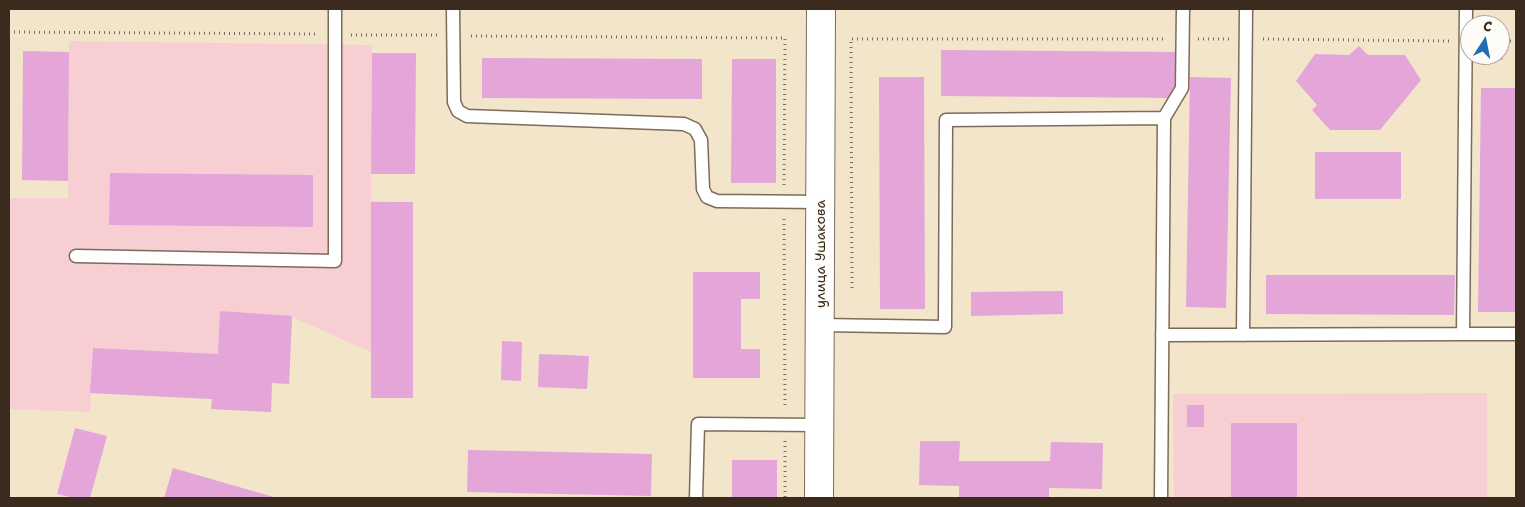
<!DOCTYPE html>
<meta charset="utf-8">
<style>
body{margin:0}
#map{position:relative;width:1525px;height:507px;overflow:hidden;background:#f2e5ca;font-family:"Shantell Sans",sans-serif}
canvas{display:block}
.frame{position:absolute;inset:0;border:10px solid #3b2a1e;pointer-events:none}
.north{position:absolute;left:1460px;top:15px;width:50px;height:50px;box-sizing:border-box;background:#fdfcf7;border:1px solid #afa8a0;border-radius:50%;rotate:11deg;font-size:14px;font-weight:700;line-height:20px;text-align:center;color:#3b2a1e}
.north::after{content:'';display:block;margin:auto;width:18px;height:22px;background:#1f6fb2;clip-path:polygon(50% 0,100% 100%,50% 72%,0 100%)}
</style>
<div id="map">
<canvas width="1525" height="507"></canvas>
<div class="frame"></div>
<div class="north">С</div>
</div>
<script>
const g = document.querySelector('canvas').getContext('2d');
g.lineJoin = 'round';
function fillPath(path, color) { g.fillStyle = color; g.fill(path, 'evenodd'); }
const toPath = rows => new Path2D(rows.map(r => 'M' + r).join(''));
function strokePath(path, color, width, dash) { g.strokeStyle = color; g.lineWidth = width; g.lineCap = dash ? 'butt' : 'round'; g.setLineDash(dash || []); g.stroke(path); }
function write(font, color, halo, rows, align = 'center') {
  g.font = font + ' "Shantell Sans",sans-serif'; g.lineWidth = 4; g.setLineDash([]); g.textBaseline = 'middle'; g.strokeStyle = halo; g.fillStyle = color; for (const [text, x, y, turn = 0] of rows) {
    g.save(); g.translate(x, y); g.rotate((+turn || 0) * Math.PI / 180); g.textAlign = isNaN(turn) ? turn : align; if (halo) g.strokeText(text, 0, 0); g.fillText(text, 0, 0); g.restore();
  }
}
const built = toPath([
 [69,41,372,45,371,201,413,202,413,398,371,352,292,317,289,384,272,383,271,412,211,409,212,399,91,393,90,412,9,409,9,198,68,198],
 [1487,393,1487,498,1174,498,1173,394]
]);
const building = toPath([
 [1359,46,1368,55,1405,55,1421,80,1380,130,1330,130,1312,110,1317,105,1296,81,1315,54,1349,55],
 [1500,46,1503,46,1503,60,1482,60,1481,55,1500,55],
 [941,50,1175,52,1175,98,941,96],
 [23,51,69,52,68,181,22,180],
 [372,53,416,53,415,174,371,174],
 [482,58,702,59,702,99,482,98],
 [732,59,776,59,776,183,731,183],
 [879,77,924,77,925,309,880,309],
 [1190,77,1231,78,1226,308,1186,307],
 [1481,88,1516,88,1516,312,1478,312],
 [1315,152,1401,152,1401,199,1315,199],
 [110,173,313,175,313,227,109,225],
 [371,202,413,202,413,398,371,398],
 [693,272,760,272,760,299,741,299,741,349,760,349,760,378,693,378],
 [1266,275,1455,275,1454,315,1266,314],
 [1063,291,1063,314,971,316,971,292],
 [220,311,292,316,289,384,272,383,271,412,211,409,212,399,90,393,93,348,218,354],
 [502,341,522,342,521,381,501,380],
 [539,354,589,356,587,389,538,387],
 [1187,405,1204,405,1204,427,1187,427],
 [1231,423,1297,423,1297,498,1231,498],
 [75,428,107,436,90,498,74,498,57,494],
 [920,441,960,441,959,461,1050,461,1051,442,1103,443,1102,489,1049,488,1049,498,959,498,959,486,919,485],
 [468,450,652,454,651,496,467,492],
 [732,460,777,460,777,498,732,498],
 [173,468,277,498,164,498]
]);
const path = toPath([
 [9,32,319,34],
 [351,35,437,35],
 [471,36,785,38,784,185],
 [1198,39,1229,39],
 [1263,39,1449,41],
 [1500,41,1516,41],
 [784,219,785,408],
 [852,288,851,39,1167,39],
 [785,441,785,498]
]);
const service = toPath([
 [453,9,454,102,458,111,467,116,684,124,695,129,701,140,703,189,707,197,717,201,821,202],
 [76,256,335,261,335,9],
 [822,325,945,327,946,120,1164,118],
 [1463,334,1516,334],
 [1162,335,1463,334,1466,9],
 [1243,335,1246,9],
 [696,498,698,424,820,425],
 [1161,498,1164,118,1182,88,1183,9]
]);
const tertiary = toPath([
 [819,498,821,9]
]);
const streetNames = [
 ["улица Ушакова",821,254,-90]
];
fillPath(built, '#f7cfd3');
fillPath(building, '#e4a5d9');
strokePath(service, '#7b6b5a', 15);
strokePath(tertiary, '#7b6b5a', 30);
strokePath(path, '#7b6b5a', 3, [1, 4]);
strokePath(service, '#fff', 12);
strokePath(tertiary, '#fff', 28);
write('14px', '#3b2a1e', '#fdfcf7', streetNames);
</script>
